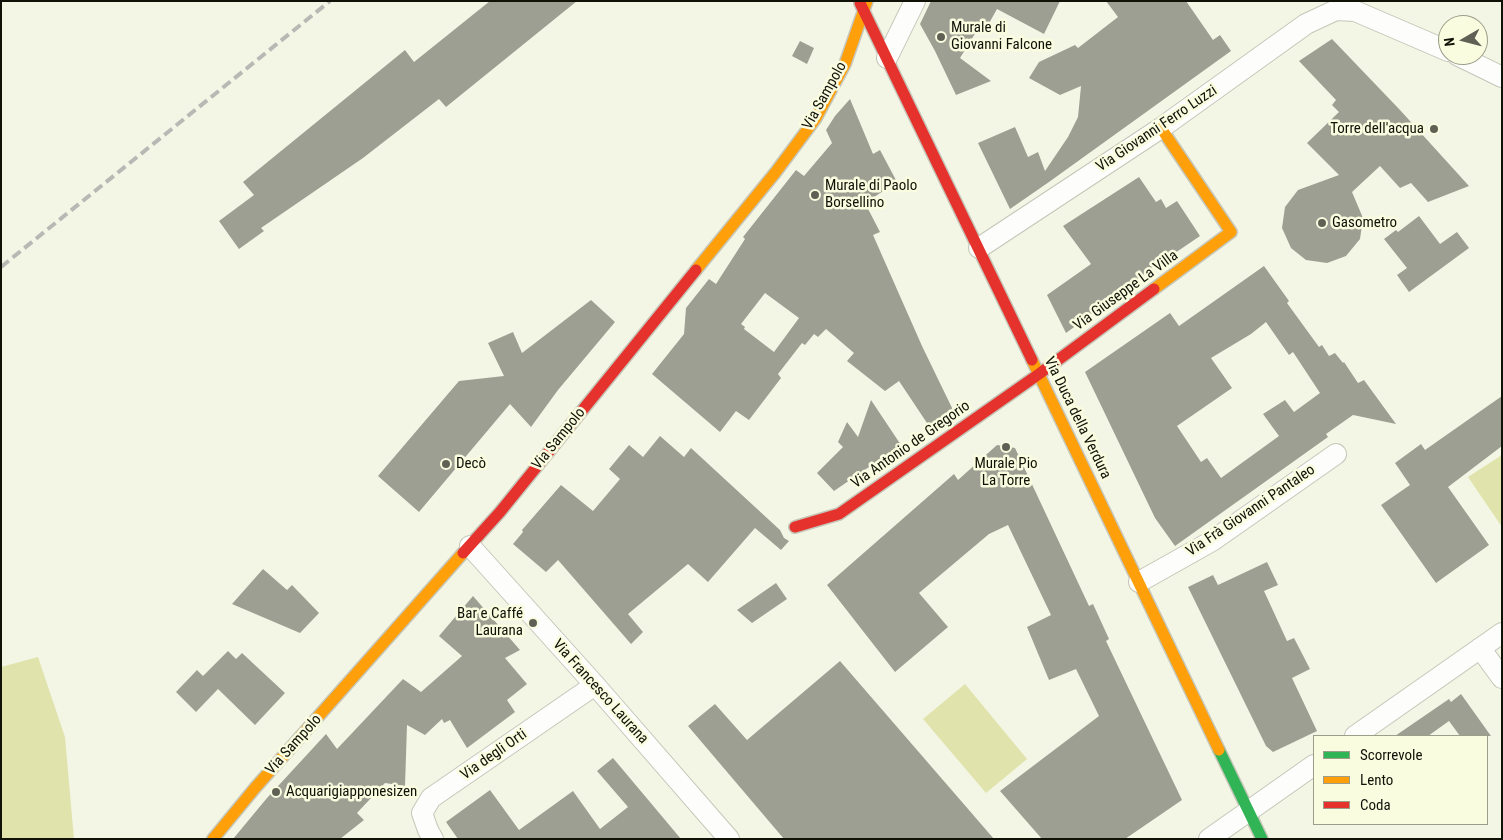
<!DOCTYPE html>
<meta charset="utf-8">
<style>
body{margin:0}
#map{position:relative;width:1503px;height:840px;overflow:hidden;background:#f4f6e5;font-family:"Roboto Condensed",sans-serif}
canvas{display:block}
.frame{position:absolute;inset:0;border:2px solid #101107;pointer-events:none}
.legend{position:absolute;left:1313px;top:735px;width:175px;height:90px;box-sizing:border-box;background:#fafcdf;border:1px solid #9c9e89;margin:0;padding:6px 9px;list-style:none;font-size:15px;color:#101107}
.legend li{display:flex;align-items:center;gap:10px;height:25px}
.legend b{width:25px;border:1px solid #9c9e89}
.north{position:absolute;left:1438px;top:15px;width:50px;height:50px;box-sizing:border-box;background:#fafcdf;border:1px solid #9c9e89;border-radius:50%;rotate:262deg;font-size:14px;font-weight:700;line-height:20px;text-align:center;color:#101107}
.north::after{content:'';display:block;margin:auto;width:18px;height:22px;background:#606155;clip-path:polygon(50% 0,100% 100%,50% 72%,0 100%)}
</style>
<div id="map">
<canvas width="1503" height="840"></canvas>
<div class="frame"></div>
<ul class="legend">
<li><b style="height:6px;background:#30b455"></b>Scorrevole</li>
<li><b style="height:6px;background:#ff9f0a"></b>Lento</li>
<li><b style="height:6px;background:#e5322d"></b>Coda</li>
</ul>
<div class="north">N</div>
</div>
<script>
const g = document.querySelector('canvas').getContext('2d');
g.lineJoin = 'round';
function fillPath(path, color) { g.fillStyle = color; g.fill(path, 'evenodd'); }
const toPath = rows => new Path2D(rows.map(r => 'M' + r).join(''));
function strokePath(path, color, width, dash) { g.strokeStyle = color; g.lineWidth = width; g.lineCap = dash ? 'butt' : 'round'; g.setLineDash(dash || []); g.stroke(path); }
function write(font, color, halo, rows, align = 'center') {
  g.font = font + ' "Roboto Condensed",sans-serif'; g.lineWidth = 5; g.setLineDash([]); g.textBaseline = 'middle'; g.strokeStyle = halo; g.fillStyle = color; for (const [text, x, y, turn = 0] of rows) {
    g.save(); g.translate(x, y); g.rotate((+turn || 0) * Math.PI / 180); g.textAlign = isNaN(turn) ? turn : align; if (halo) g.strokeText(text, 0, 0); g.fillText(text, 0, 0); g.restore();
  }
}
const green = toPath([
 [1502,455,1502,527,1468,477],
 [38,657,65,737,74,839,1,839,1,667],
 [965,684,1027,759,986,793,923,719]
]);
const building = toPath([
 [490,1,577,1,446,107,439,99,363,158,261,228,264,231,239,249,219,221,254,195,243,182,405,50,414,62],
 [931,1,1060,1,1044,34,997,9,983,34,976,32,960,58,991,81,956,95,935,51,920,24],
 [1106,1,1186,1,1213,40,1220,35,1231,51,1049,182,1010,209,978,143,1015,127,1028,157,1038,152,1045,171,1068,137,1078,117,1081,86,1060,95,1029,78,1039,62,1075,45,1078,48,1118,17],
 [1332,39,1400,110,1469,186,1428,202,1411,183,1400,188,1380,166,1352,192,1363,218,1360,239,1346,256,1327,263,1306,260,1291,248,1282,228,1285,207,1298,190,1339,175,1307,143,1339,112,1332,105,1336,100,1299,61],
 [800,41,814,48,807,64,792,56],
 [850,99,873,154,880,150,897,182,865,203,880,232,873,235,922,346,953,410,929,426,899,381,885,391,847,361,854,353,826,329,818,337,814,334,805,345,802,343,778,374,781,378,749,420,736,411,720,432,652,374,684,334,686,308,709,279,716,284,745,239,743,237,796,170,804,176,832,143,826,130,835,116],
 [765,293,799,318,774,352,744,329,745,327,741,324],
 [1139,177,1156,202,1161,199,1166,208,1177,201,1200,236,1175,253,1173,250,1131,285,1066,333,1047,295,1091,264,1063,226],
 [1419,216,1440,244,1457,232,1469,248,1409,292,1397,275,1407,268,1384,239,1396,230,1398,232],
 [1264,266,1289,301,1287,303,1319,347,1322,345,1329,356,1335,353,1343,363,1344,362,1358,383,1364,380,1396,424,1353,415,1326,434,1328,437,1175,546,1155,518,1085,372,1170,313,1179,326],
 [1266,322,1289,355,1293,352,1320,393,1294,412,1285,400,1263,414,1279,436,1221,478,1207,458,1201,462,1177,426,1232,388,1211,358,1251,334],
 [591,300,615,322,558,390,531,427,510,404,419,512,378,476,459,381,504,376,488,343,513,332,522,353],
 [1502,396,1502,446,1448,487,1489,545,1436,583,1381,505,1410,485,1395,463,1421,444,1425,450],
 [871,400,901,445,834,491,817,473,843,447,838,442,847,422,858,437],
 [660,436,684,457,691,448,780,530,784,538,789,541,781,550,755,528,708,582,688,564,628,614,643,632,631,644,558,560,546,572,513,544,523,532,522,530,561,485,593,511,620,479,609,469,629,445,643,457],
 [997,445,1015,448,1089,606,1093,604,1109,639,1106,641,1182,800,1125,839,1042,839,1000,791,1099,716,1076,669,1049,680,1027,627,1051,615,1008,525,989,534,919,593,948,627,895,672,827,585,954,474,958,480],
 [1267,562,1278,585,1264,591,1287,641,1294,638,1310,669,1292,678,1317,731,1273,752,1266,746,1188,587,1213,575,1218,585],
 [263,569,287,590,292,585,319,613,300,633,232,604],
 [776,583,787,599,752,623,737,610],
 [473,596,520,650,505,658,527,684,507,700,515,712,467,748,450,720,444,723,442,719,425,735,407,725,405,786,385,783,357,813,364,820,340,839,233,839,267,798,326,734,337,749,403,679,421,692,462,656,439,636],
 [228,651,236,659,242,653,285,693,255,725,218,689,196,712,176,692,197,670,203,676],
 [840,661,994,839,784,839,688,726,715,704,747,740],
 [1461,694,1491,736,1460,736,1449,721,1428,736,1395,736,1449,699,1451,702],
 [613,758,681,839,458,839,446,822,490,790,519,830,573,791,600,829,628,807,597,771]
]);
const street = toPath([
 [1457,55,1502,77],
 [887,58,915,1],
 [979,248,1161,128,1306,24,1336,10,1355,11,1448,51],
 [470,546,595,685,729,839],
 [1139,582,1212,541,1336,454],
 [1480,648,1502,678],
 [1355,736,1502,633],
 [433,839,428,830,422,813,431,798,595,685],
 [1209,839,1314,765]
]);
const fast = toPath([
 [1219,750,1262,839]
]);
const slow = toPath([
 [696,270,775,173,816,118,845,64,867,1],
 [1154,289,1231,232,1161,128],
 [1032,360,1219,750],
 [213,839,255,788,463,553]
]);
const jam = toPath([
 [860,3,1032,360],
 [795,527,839,514,1039,374,1154,289],
 [463,553,500,512,696,270]
]);
const rail = toPath([
 [1,267,330,1]
]);
const markers = [
 [941,37,5,"#606155"],
 [1434,129,5,"#606155"],
 [815,195,5,"#606155"],
 [1322,223,5,"#606155"],
 [1006,447,5,"#606155"],
 [446,464,5,"#606155"],
 [533,623,5,"#606155"],
 [276,792,5,"#606155"]
];
const poiNames = [
 ["Murale di",951,28],
 ["Giovanni Falcone",951,45],
 ["Torre dell'acqua",1424,129,"right"],
 ["Murale di Paolo",825,186],
 ["Borsellino",825,203],
 ["Gasometro",1332,223],
 ["Decò",456,464],
 ["Murale Pio",1006,464,"center"],
 ["La Torre",1006,481,"center"],
 ["Bar e Caffé",523,614,"right"],
 ["Laurana",523,631,"right"],
 ["Acquarigiapponesizen",286,792]
];
const streetNames = [
 ["Via Sampolo",825,96,-61],
 ["Via Giovanni Ferro Luzzi",1157,129,-34],
 ["Via Giuseppe La Villa",1126,291,-36],
 ["Via Duca della Verdura",1077,418,64],
 ["Via Sampolo",559,439,-51],
 ["Via Antonio de Gregorio",911,445,-35],
 ["Via Frà Giovanni Pantaleo",1251,511,-34],
 ["Via Francesco Laurana",600,692,48],
 ["Via Sampolo",294,745,-48],
 ["Via degli Orti",494,755,-35]
];
fillPath(green, '#e0e3ab');
fillPath(building, '#9e9f93');
strokePath(street, '#c5c6b9', 22);
strokePath(fast, '#c5c6b9', 14);
strokePath(slow, '#c5c6b9', 14);
strokePath(jam, '#c5c6b9', 14);
strokePath(street, '#fdfefb', 20);
strokePath(fast, '#30b455', 11);
strokePath(slow, '#ff9f0a', 11);
strokePath(jam, '#e5322d', 11);
strokePath(rail, '#b8b8b5', 4, [10, 5]);
for (const [x, y, r, color] of markers) { const dot = new Path2D(); dot.arc(x, y, r, 0, 2 * Math.PI); g.fillStyle = color; g.fill(dot); strokePath(dot, '#fafcdf', 2); }
write('15px', '#101107', '#fafcdf', poiNames, 'left');
write('15px', '#101107', '#fafcdf', streetNames);
</script>
